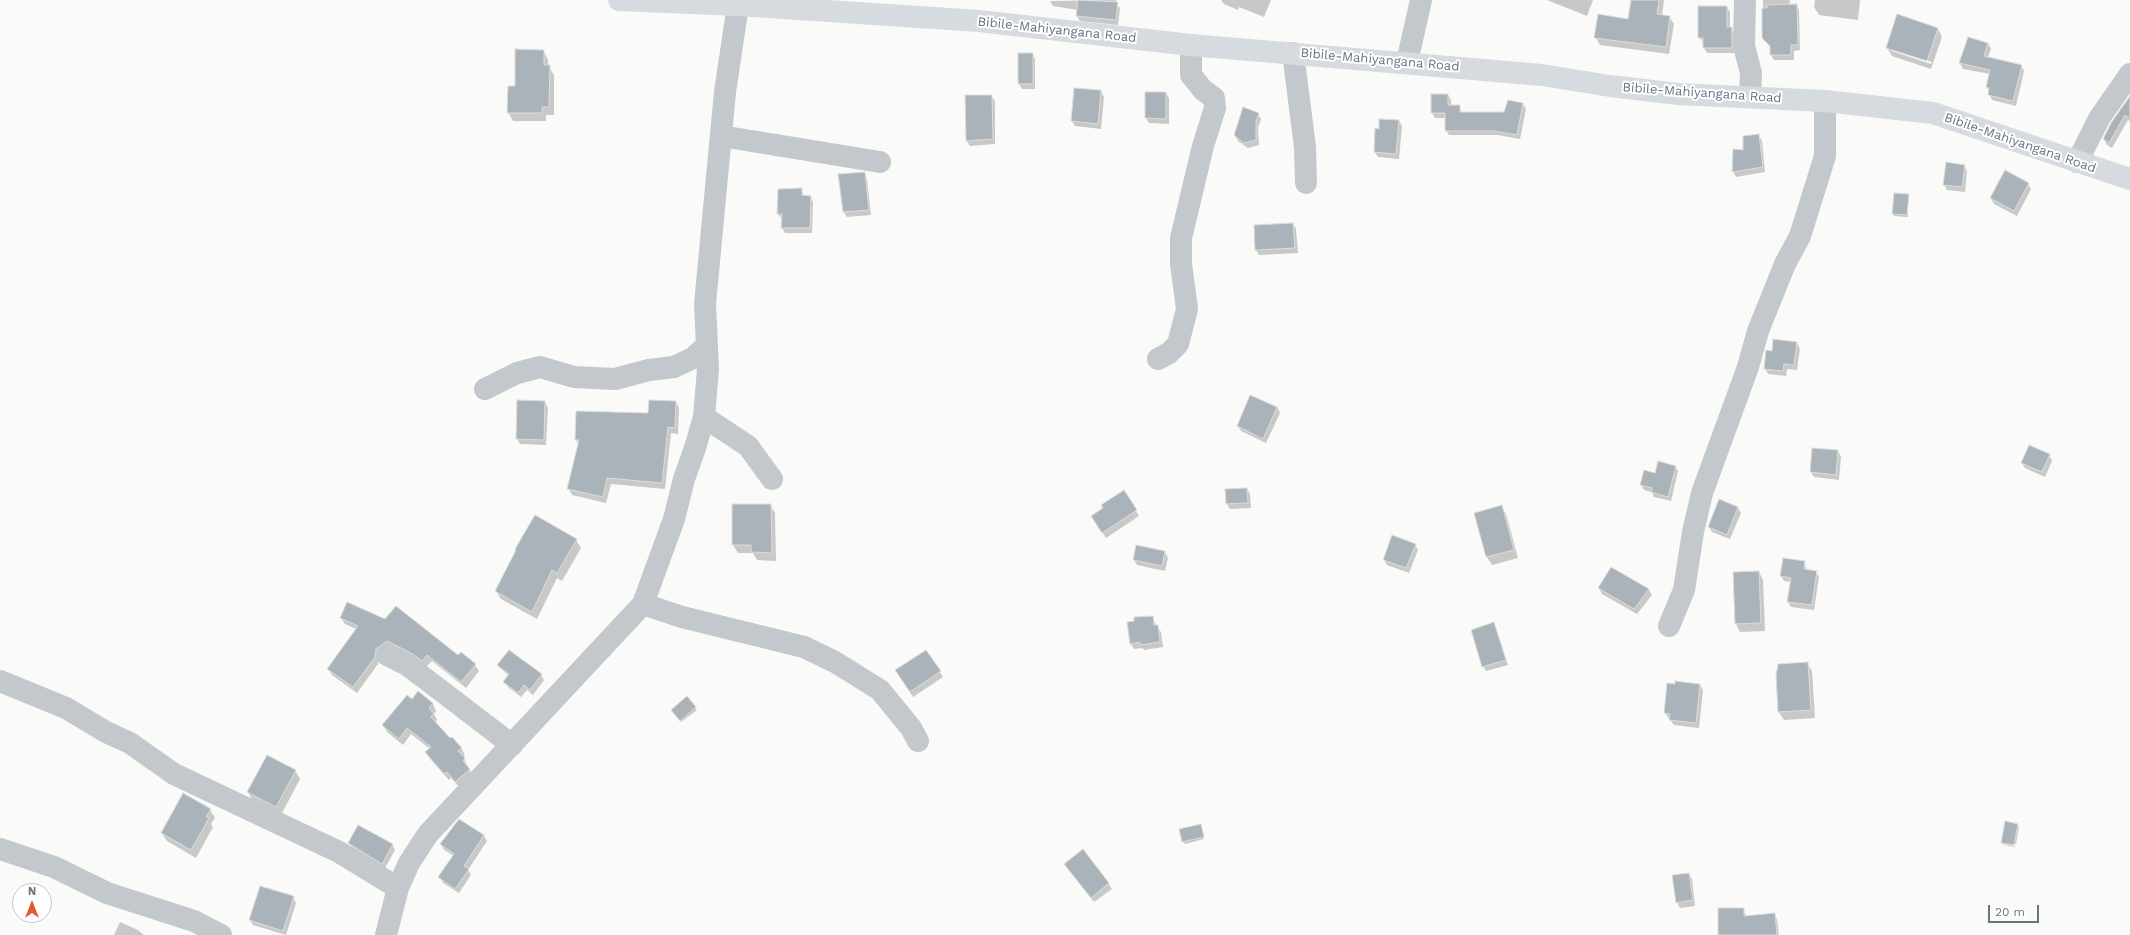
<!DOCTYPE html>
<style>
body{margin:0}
#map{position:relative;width:2130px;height:935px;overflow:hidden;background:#fafaf8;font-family:"Work Sans",sans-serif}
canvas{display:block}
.north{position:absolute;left:12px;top:883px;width:40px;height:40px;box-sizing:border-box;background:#fff;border:1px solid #c1c8cd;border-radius:50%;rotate:0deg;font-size:11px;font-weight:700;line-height:16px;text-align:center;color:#657683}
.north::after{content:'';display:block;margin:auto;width:14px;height:18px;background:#e4572e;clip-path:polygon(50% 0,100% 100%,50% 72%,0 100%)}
.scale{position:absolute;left:1988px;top:905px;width:51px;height:18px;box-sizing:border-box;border:2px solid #657683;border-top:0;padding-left:5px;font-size:12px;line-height:14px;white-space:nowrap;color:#657683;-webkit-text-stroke:3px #fff;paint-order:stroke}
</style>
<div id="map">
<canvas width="2130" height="935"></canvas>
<div class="north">N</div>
<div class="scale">20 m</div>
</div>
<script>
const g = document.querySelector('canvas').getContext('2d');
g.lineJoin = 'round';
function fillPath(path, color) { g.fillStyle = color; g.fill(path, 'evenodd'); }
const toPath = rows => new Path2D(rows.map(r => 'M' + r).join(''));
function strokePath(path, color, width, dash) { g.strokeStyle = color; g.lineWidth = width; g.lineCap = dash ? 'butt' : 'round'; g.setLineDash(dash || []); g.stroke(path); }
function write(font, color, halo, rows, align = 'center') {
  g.font = font + ' "Work Sans",sans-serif'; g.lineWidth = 4; g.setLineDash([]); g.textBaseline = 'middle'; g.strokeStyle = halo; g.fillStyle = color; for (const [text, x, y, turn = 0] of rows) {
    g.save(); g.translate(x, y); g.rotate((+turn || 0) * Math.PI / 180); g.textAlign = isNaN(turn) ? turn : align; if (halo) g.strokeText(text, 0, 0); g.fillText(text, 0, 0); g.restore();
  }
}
const shadow = toPath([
 [1116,0,1115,3,1120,8,1118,25,1080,21,1077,16,1078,10,1053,6,1050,1],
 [1221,0,1271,0,1264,17,1239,7,1238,10,1224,4],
 [1547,0,1593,0,1587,16],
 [1632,0,1664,0,1662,16,1669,17,1674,24,1669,54,1600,45,1596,38,1629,20],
 [1763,0,1790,0,1789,5,1796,5,1799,10,1800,50,1794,51,1794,60,1774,60,1771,55,1771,48,1763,38],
 [1815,0,1860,0,1858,20,1819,15,1814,7],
 [1727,7,1730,12,1730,28,1734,33,1734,53,1707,53,1704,48,1704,43,1699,37],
 [1938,29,1942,37,1931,69,1892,56,1887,48],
 [1892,49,1932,62,1931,64,1892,51],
 [1988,43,1991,49,1988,57,2021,65,2024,71,2016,106,1992,100,1987,87,1990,74,1963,69,1960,63],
 [543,51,548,59,548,66,554,75,554,115,546,115,546,121,513,121,508,112,516,87],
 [1032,54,1035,59,1035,89,1022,89,1019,83],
 [1075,89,1101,91,1104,97,1101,129,1075,126,1072,121],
 [1166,93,1169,98,1169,124,1149,123,1146,118],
 [1448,95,1451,100,1451,106,1459,106,1462,113,1505,113,1523,104,1526,109,1520,139,1498,135,1449,135,1446,130,1446,118,1435,118,1432,113],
 [991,96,995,101,995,144,970,146,967,141],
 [2130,98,2130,121,2128,120,2112,148,2107,145,2104,139],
 [1258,113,1261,119,1258,128,1259,145,1248,148,1238,141,1235,135],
 [1399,121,1402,126,1399,159,1378,157,1375,152,1376,129,1380,130],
 [1759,136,1762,141,1765,172,1736,177,1733,171,1744,151],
 [1964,166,1967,171,1965,192,1947,190,1944,184],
 [864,173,867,179,871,215,847,217,844,212,839,175],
 [2028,184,2031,189,2017,216,1994,204,1991,198],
 [801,189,804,196,810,197,813,202,812,233,785,233,782,228,782,219,778,214,779,190],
 [1908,195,1908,217,1894,216,1893,213],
 [1293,224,1296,229,1298,253,1259,255,1256,250],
 [1797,343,1800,349,1797,370,1787,369,1786,376,1768,374,1765,368,1773,352],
 [545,402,548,408,546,445,520,444,517,438],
 [676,402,679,408,678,434,671,433,665,489,611,484,606,503,572,495,568,488,579,445,576,440,649,414],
 [1277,407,1280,413,1266,443,1241,431,1238,426],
 [1813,450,1838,451,1841,457,1839,480,1814,477,1811,472],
 [2049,455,2052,461,2045,477,2025,468,2022,463],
 [1675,466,1678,471,1671,501,1654,497,1652,492,1644,490,1641,485,1656,474],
 [1247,489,1250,494,1251,508,1230,509,1227,504],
 [1124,492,1139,516,1106,538,1095,521,1104,508],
 [770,505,775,513,776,561,757,560,753,553,738,553,733,545],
 [1501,506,1506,514,1518,558,1492,565,1487,557,1475,513],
 [1738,508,1741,513,1730,539,1712,532,1709,527],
 [576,540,581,548,562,581,557,578,537,619,501,599,496,591],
 [1415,545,1418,550,1409,573,1387,565,1384,560],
 [1165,552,1168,558,1165,571,1137,565,1134,560],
 [1804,562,1807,570,1816,572,1819,577,1814,610,1791,607,1788,602,1791,582,1784,581,1781,576],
 [1612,569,1649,590,1652,595,1637,614,1602,594,1599,588],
 [1759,572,1763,580,1765,631,1740,632,1736,624],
 [1153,617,1156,626,1161,632,1163,647,1144,650,1143,648,1134,649,1131,644],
 [341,618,475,665,479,671,466,688,432,661,426,667,379,656,378,664,357,693,332,675,328,669,356,629,345,624],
 [1494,623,1508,665,1486,671,1483,666],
 [926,651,943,677,913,697,899,676],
 [1807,663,1812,671,1815,718,1784,720,1779,712],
 [498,666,541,675,544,680,533,695,527,690,521,697,508,687,505,682,509,676],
 [1700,685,1703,690,1699,728,1674,725,1665,713],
 [412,700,433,704,436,711,434,714,437,720,435,723,450,740,461,748,465,755,463,757,473,777,460,788,451,778,449,780,430,759,426,752,430,749,411,734,403,745,387,732,383,725],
 [695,708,697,710,681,722,673,712],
 [295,770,300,779,281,815,253,801,248,792],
 [210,810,215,818,211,824,213,827,196,858,167,841,162,833],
 [460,820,484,836,487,841,468,870,471,875,459,893,443,883,440,877,454,856,444,850,441,844],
 [2017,825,2019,827,2016,844,2002,842],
 [1201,828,1204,839,1185,844,1183,841],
 [349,843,392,844,395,850,385,868,353,848],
 [2003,844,2015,846,2015,847,2004,845],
 [1065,865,1108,883,1112,889,1094,902],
 [1689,874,1692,879,1695,906,1680,908,1677,902],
 [293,897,296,903,286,935,253,925,250,920],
 [1743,909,1746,916,1774,914,1777,919,1779,935,1719,935],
 [120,922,138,930,144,935,114,935]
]);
const building = toPath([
 [1078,0,1118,2,1116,20,1076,16,1078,0],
 [1631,0,1659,0,1657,14,1670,16,1666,47,1594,38,1598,14,1628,19,1631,0],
 [1797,4,1798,45,1791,45,1791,55,1770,55,1770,46,1762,38,1762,8,1767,8,1767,5,1797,4],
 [1698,6,1727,6,1727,27,1732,27,1732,48,1703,48,1703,38,1698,38,1698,6],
 [1897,14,1938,28,1927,61,1886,48,1897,14],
 [1968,37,1988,43,1984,56,2022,65,2013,101,1988,95,1989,88,1986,87,1990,70,1959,63,1968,37],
 [515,49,544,50,544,65,550,65,549,107,542,107,542,113,507,113,508,86,515,86,515,49],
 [1018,53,1033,53,1033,84,1018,84,1018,53],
 [1074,88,1101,90,1098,124,1071,121,1074,88],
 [1145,92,1166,92,1166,119,1145,118,1145,92],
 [1431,94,1448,94,1448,105,1460,105,1460,112,1504,112,1508,100,1523,103,1517,135,1494,131,1445,131,1445,113,1431,113,1431,94],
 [965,95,992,95,993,139,966,141,965,95],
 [2130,96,2130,119,2125,115,2109,143,2103,139,2111,123,2130,96],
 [1243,107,1259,113,1256,122,1256,140,1244,143,1234,135,1243,107],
 [1379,119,1399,120,1396,154,1374,152,1375,128,1379,129,1379,119],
 [1759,134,1763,167,1732,172,1733,149,1743,150,1743,136,1759,134],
 [1946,162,1965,165,1962,187,1943,185,1946,162],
 [2005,170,2029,183,2014,211,1990,198,2005,170],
 [865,172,869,210,843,212,838,174,865,172],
 [802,188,802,195,811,196,810,228,781,228,782,214,777,214,778,189,802,188],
 [1894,193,1909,194,1907,215,1892,214,1894,193],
 [1293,223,1295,248,1255,250,1254,225,1293,223],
 [1773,339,1797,342,1794,365,1784,364,1783,371,1764,369,1766,350,1772,351,1773,339],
 [1250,395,1277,407,1263,439,1237,426,1250,395],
 [517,400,545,401,544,440,516,439,517,400],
 [649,400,676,401,675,428,668,427,662,483,607,478,603,497,567,489,579,440,575,440,576,411,648,413,649,400],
 [2029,445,2050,454,2042,472,2021,463,2029,445],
 [1812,448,1838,450,1836,475,1810,472,1812,448],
 [1658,461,1676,466,1668,497,1651,492,1652,488,1640,485,1644,470,1655,473,1658,461],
 [1247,488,1248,503,1226,504,1225,489,1247,488],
 [1124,490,1137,510,1102,533,1091,516,1103,508,1101,505,1124,490],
 [1719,499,1738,507,1727,535,1708,527,1719,499],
 [732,504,771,504,772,553,751,552,751,545,732,545,732,504],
 [1502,505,1514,550,1486,557,1474,513,1502,505],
 [535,515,577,539,557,573,552,570,532,612,495,591,516,550,515,549,535,515],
 [1392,535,1416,544,1406,568,1383,560,1392,535],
 [1136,545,1165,551,1162,566,1133,560,1136,545],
 [1783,558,1805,561,1804,569,1817,571,1812,605,1787,602,1791,578,1780,576,1783,558],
 [1611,567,1649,589,1634,609,1598,588,1611,567],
 [1759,571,1761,623,1735,624,1733,572,1759,571],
 [347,602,385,619,396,606,458,655,461,652,476,664,461,682,427,655,422,661,413,654,387,641,376,649,375,657,353,687,327,669,358,626,340,618,347,602],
 [1153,616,1154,625,1158,625,1160,642,1140,645,1140,642,1130,644,1127,622,1134,621,1134,617,1153,616],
 [1494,622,1506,660,1482,667,1471,630,1494,622],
 [509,650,542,674,530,690,524,685,518,693,503,682,509,674,497,665,509,650],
 [926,650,941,671,910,692,895,670,926,650],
 [1808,662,1811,710,1778,712,1776,676,1778,664,1808,662],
 [1675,681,1700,684,1696,723,1669,720,1670,714,1664,713,1667,683,1675,684,1675,681],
 [418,691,433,703,429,709,434,713,431,717,450,738,452,737,462,748,458,751,465,758,463,761,470,769,455,782,447,772,444,774,425,752,431,747,407,728,399,739,382,725,407,695,412,699,418,691],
 [687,696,696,707,680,721,671,710,687,696],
 [267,755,296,770,276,807,247,792,267,755],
 [183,793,211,809,206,817,209,818,191,850,161,833,183,793],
 [459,819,484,835,464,866,469,869,455,889,438,877,454,854,440,844,459,819],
 [2005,821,2018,824,2014,845,2001,843,2005,821],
 [1201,824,1204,837,1182,842,1179,829,1201,824],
 [358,825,393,844,382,864,348,843,358,825],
 [1083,849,1109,883,1091,898,1064,864,1083,849],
 [1689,873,1693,900,1676,903,1672,875,1689,873],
 [260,886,294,896,283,931,249,920,260,886],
 [1718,908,1744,908,1744,916,1775,913,1777,935,1718,935,1718,908]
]);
const minor = toPath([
 [1745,0,1744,46,1751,73,1750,97],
 [1293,53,1305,147,1306,183],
 [1407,62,1421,0],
 [721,136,880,162],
 [2077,162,2100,117,2130,74],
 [1158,359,1169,353,1178,344,1187,309,1181,264,1181,238,1203,146,1215,108,1214,98,1203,90,1191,75,1191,45],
 [485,389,517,373,540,367,574,377,615,379,649,370,674,367,693,358,707,345],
 [704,417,748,446,772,479],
 [643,604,682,617,804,647,835,662,880,690,911,728,918,741],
 [1669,626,1684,590,1693,532,1702,493,1748,367,1758,331,1785,264,1800,236,1825,156,1825,101],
 [387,655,407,665,431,683,512,745],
 [0,681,66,708,106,732,130,743,174,774,339,852,398,888],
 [0,849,54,867,107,893,194,921,221,935],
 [386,935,398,888,409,863,428,834,643,604,674,519,684,479,695,448,704,417,708,369,705,304,725,92,738,5]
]);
const major = toPath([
 [619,0,738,5,979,21,1191,45,1542,75,1610,86,1678,94,1825,101,1933,113,2130,179]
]);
const streetNames = [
 ["Bibile-Mahiyangana Road",1057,30,6],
 ["Bibile-Mahiyangana Road",1380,60,5],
 ["Bibile-Mahiyangana Road",1702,93,4],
 ["Bibile-Mahiyangana Road",2020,143,19]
];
fillPath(shadow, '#0003');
fillPath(building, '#aab3b9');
strokePath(building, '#dcdcda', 1);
strokePath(minor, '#c3c8cc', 22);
strokePath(major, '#d6dbdf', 22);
write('13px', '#657683', '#fff', streetNames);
</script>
